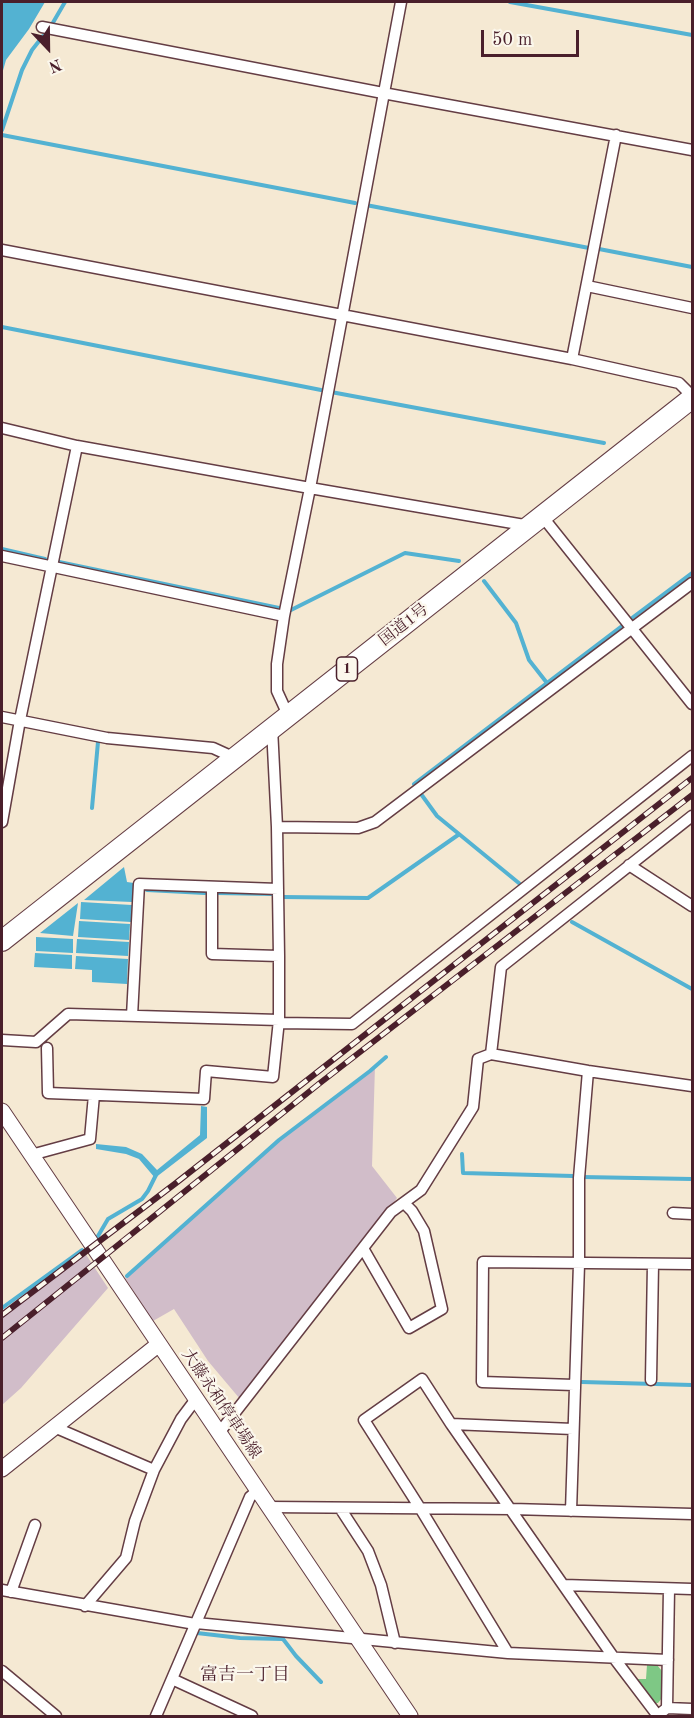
<!DOCTYPE html>
<meta charset="utf-8">
<style>
body{margin:0}
#map{position:relative;width:694px;height:1718px;overflow:hidden;background:#f5e9d3;font-family:"Old Standard TT",serif}
canvas{display:block}
.frame{position:absolute;inset:0;border:3px solid #4a1f2b;pointer-events:none}
.north{position:absolute;left:18px;top:18px;width:60px;height:60px;-webkit-text-stroke:4px #fbf7ec;paint-order:stroke;rotate:158deg;font-size:16px;font-weight:700;line-height:24px;text-align:center;color:#4a1f2b}
.north::after{content:'';display:block;margin:auto;width:21px;height:27px;background:#4a1f2b;clip-path:polygon(50% 0,100% 100%,50% 72%,0 100%)}
.scale{position:absolute;left:481px;top:30px;width:98px;height:27px;box-sizing:border-box;border:3px solid #4a1f2b;border-top:0;padding-left:8px;font-size:18px;line-height:21px;white-space:nowrap;color:#4a1f2b;-webkit-text-stroke:4px #fbf7ec;paint-order:stroke}
</style>
<div id="map">
<canvas width="694" height="1718"></canvas>
<div class="frame"></div>
<div class="north">N</div>
<div class="scale">50 m</div>
</div>
<script>
const g = document.querySelector('canvas').getContext('2d');
g.lineJoin = 'round';
function fillPath(path, color) { g.fillStyle = color; g.fill(path, 'evenodd'); }
const toPath = rows => new Path2D(rows.map(r => 'M' + r).join(''));
function strokePath(path, color, width, dash) { g.strokeStyle = color; g.lineWidth = width; g.lineCap = dash ? 'butt' : 'round'; g.setLineDash(dash || []); g.stroke(path); }
function write(font, color, halo, rows, align = 'center') {
  g.font = font + ' "Old Standard TT","Noto Serif JP",serif'; g.lineWidth = 4.5; g.setLineDash([]); g.textBaseline = 'middle'; g.strokeStyle = halo; g.fillStyle = color; for (const [text, x, y, turn = 0] of rows) {
    g.save(); g.translate(x, y); g.rotate((+turn || 0) * Math.PI / 180); g.textAlign = isNaN(turn) ? turn : align; if (halo) g.strokeText(text, 0, 0); g.fillText(text, 0, 0); g.restore();
  }
}
const industrial = toPath([
 [375,1066,372,1166,397,1198,240,1399,208,1361,174,1309,153,1321,125,1278,279,1140],
 [83,1250,108,1288,21,1388,2,1405,2,1311]
]);
const green = toPath([
 [647,1665,657,1665,662,1671,662,1698,658,1703,655,1703,633,1679,646,1679]
]);
const water = toPath([
 [2,2,45,2,29,29,6,60,2,74],
 [124,867,127,882,134,883,132,902,84,900],
 [81,902,132,905,131,922,80,919],
 [78,903,73,936,40,933],
 [79,921,130,924,129,940,78,937],
 [36,937,73,939,73,953,36,951],
 [77,939,129,942,128,956,76,953],
 [35,953,72,955,72,969,34,967],
 [76,956,128,959,127,984,92,982,92,970,75,969],
 [201,1106,207,1107,207,1138,155,1178,139,1159,126,1154,96,1149,96,1144,126,1147,142,1154,157,1170,200,1135]
]);
const stream = toPath([
 [510,2,692,35],
 [51,26,65,2],
 [2,130,22,70,32,50,43,36],
 [2,135,355,203],
 [366,205,589,248],
 [599,249,692,267],
 [2,327,321,390],
 [331,392,604,443],
 [2,549,45,559],
 [59,562,279,608],
 [484,581,516,623,529,660,547,683],
 [291,610,405,553,459,561],
 [632,618,692,573],
 [414,784,622,626],
 [421,794,437,816,520,884],
 [92,808,98,742],
 [147,890,205,893],
 [217,893,272,894],
 [283,897,368,898,458,835],
 [572,922,692,989],
 [462,1154,463,1173,573,1176],
 [582,1177,692,1179],
 [98,1236,108,1219,142,1199,148,1191,157,1173],
 [127,1276,279,1140,370,1071,386,1057],
 [2,1308,82,1250],
 [582,1382,692,1385],
 [197,1633,240,1638,283,1639,296,1656,321,1682]
]);
const street = toPath([
 [401,2,310,488,530,526],
 [42,27,383,93,692,150],
 [2,250,572,359,679,383,692,396],
 [587,286,692,308],
 [572,359,616,135],
 [2,428,77,446,310,488,284,616,277,664,277,691,288,715],
 [542,516,692,704],
 [2,556,284,616],
 [2,717,107,738,213,748,235,758],
 [2,822,20,720,77,446],
 [277,827,358,828,375,822,692,583],
 [629,865,692,906],
 [212,887,212,954,279,956],
 [132,1016,139,884,278,889],
 [279,1023,352,1024,692,756],
 [2,1040,36,1042,68,1014,279,1020],
 [47,1048,48,1093,204,1099,206,1071,273,1077,279,1020,279,956,277,827,272,728],
 [491,1054,501,967,692,816],
 [31,1155,90,1139,94,1095],
 [673,1213,692,1214],
 [364,1250,409,1328,442,1309,424,1231,412,1211,404,1203],
 [651,1380,653,1264],
 [574,1385,482,1382,483,1262,692,1264],
 [451,1424,573,1429],
 [54,1427,154,1470],
 [219,1433,391,1212,421,1190,473,1107,478,1059,491,1054,588,1071,692,1086],
 [268,1507,512,1509,692,1514],
 [340,1508,368,1551,381,1585,395,1643],
 [571,1511,579,1264,579,1178,588,1071],
 [564,1585,692,1589],
 [2,1590,195,1624],
 [11,1592,35,1525],
 [85,1606,126,1558,135,1521,154,1470,181,1419,196,1399],
 [196,1623,508,1653,668,1660],
 [508,1653,420,1508,364,1420,422,1379,451,1424,614,1658,658,1716],
 [2,1671,56,1716],
 [172,1679,252,1716],
 [667,1708,669,1589],
 [662,1712,667,1708,692,1709],
 [156,1716,250,1497,257,1491]
]);
const secondary = toPath([
 [2,1111,410,1716],
 [2,1469,159,1344]
]);
const highway = toPath([
 [2,941,692,398]
]);
const rail = toPath([
 [2,1315,176,1183,692,778],
 [2,1338,320,1083,692,795]
]);
const shields = [
 [347,669,21]
];
const shieldNames = [
 ["1",347,669]
];
const streetNames = [
 ["国道1号",404,625,-38],
 ["大藤永和停車場線",221,1404,56]
];
const neighbourhoodNames = [
 ["富吉一丁目",245,1675]
];
fillPath(industrial, '#d1bdc9');
fillPath(green, '#7ec885');
fillPath(water, '#53b2d2');
strokePath(stream, '#53b2d2', 4);
strokePath(street, '#643d44', 13);
strokePath(secondary, '#643d44', 17);
strokePath(highway, '#643d44', 22);
strokePath(street, '#fff', 10);
strokePath(secondary, '#fff', 15);
strokePath(highway, '#fff', 20);
strokePath(rail, '#4a1f2b', 6);
strokePath(rail, '#fbf7ec', 4, [11]);
for (const [x, y, w] of shields) { const box = new Path2D(); box.roundRect(x - w / 2, y - 12, w, 24, 4.5); g.fillStyle = '#fbf7ec'; g.fill(box); strokePath(box, '#4a1f2b', 1.5); }
write('bold 15px', '#4a1f2b', null, shieldNames);
write('16px', '#4a1f2b', '#fbf7ec', streetNames);
write('18px', '#4a1f2b', '#fbf7ec', neighbourhoodNames);
</script>
